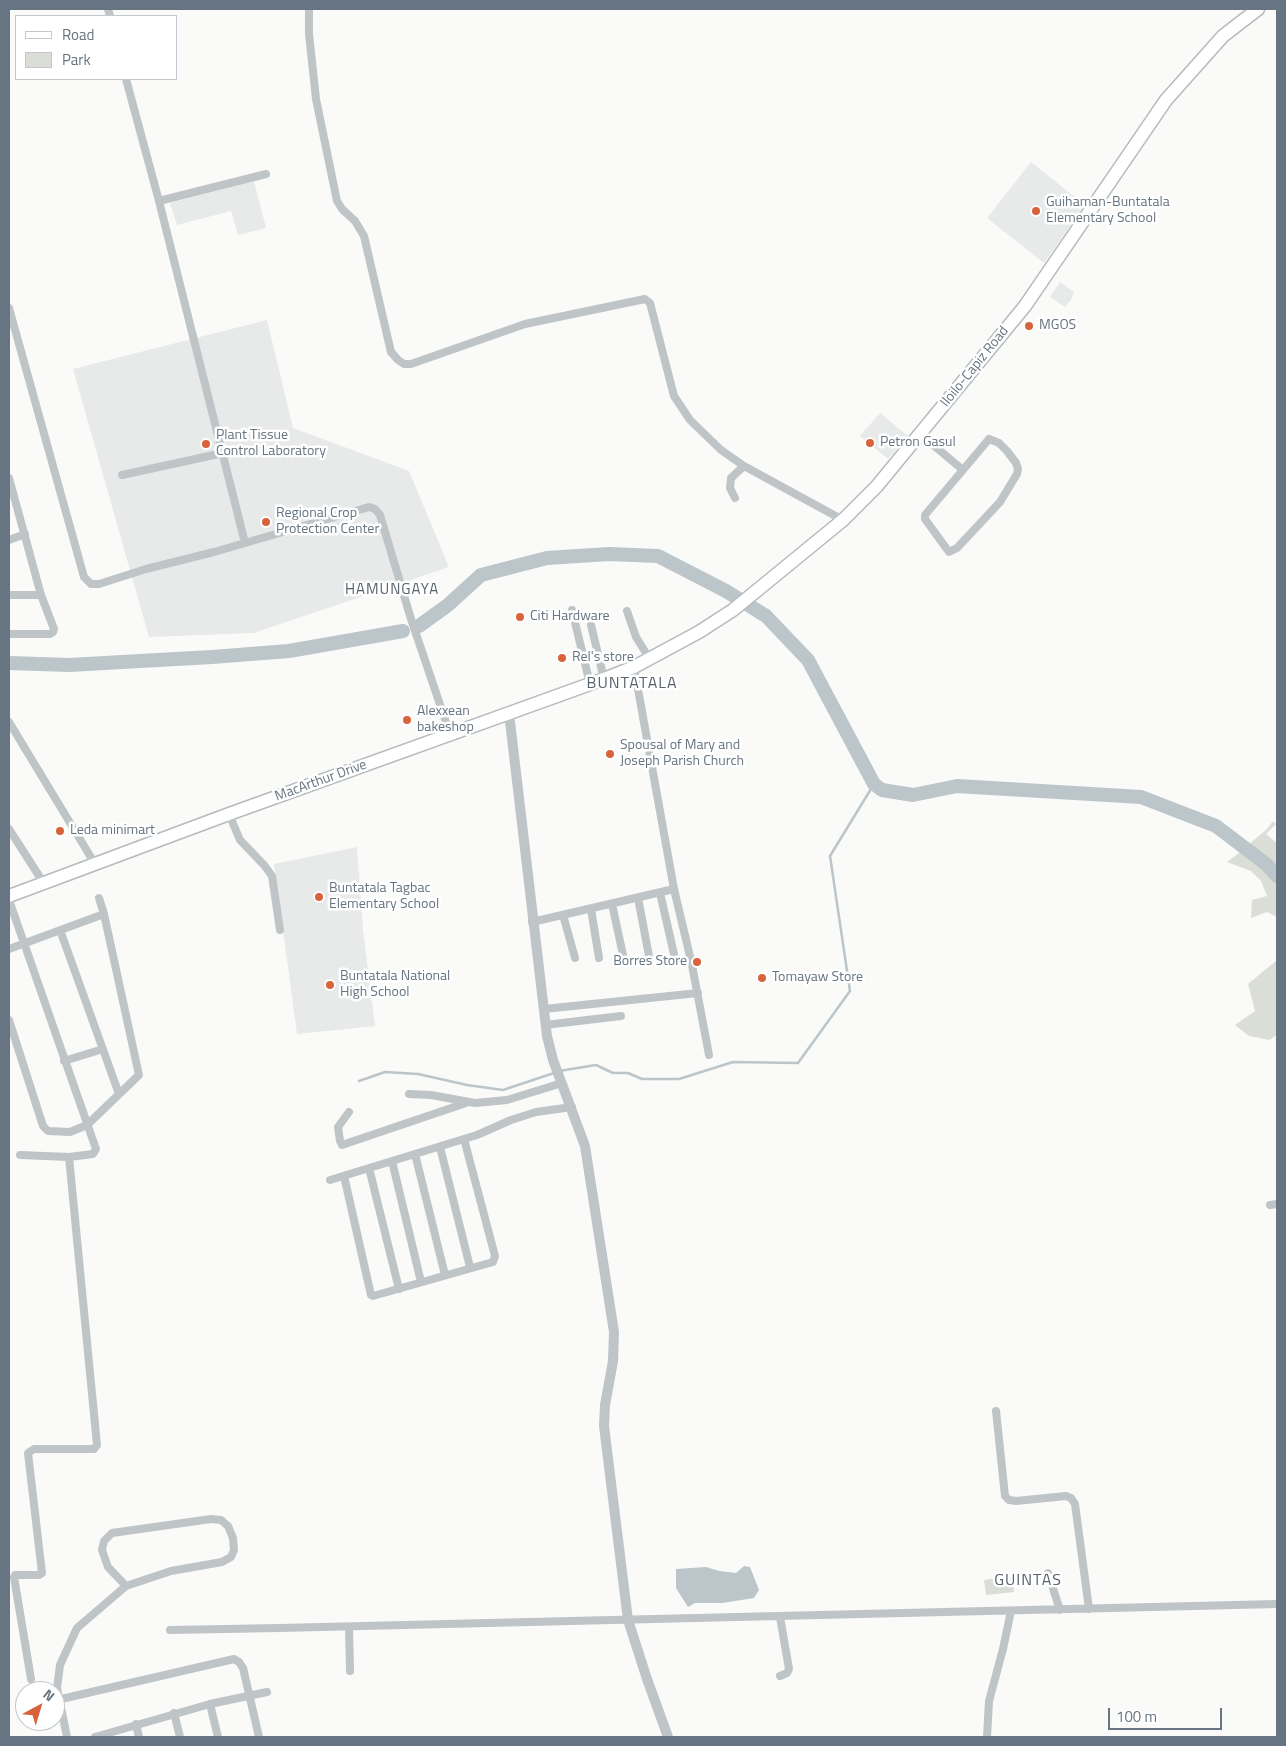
<!DOCTYPE html>
<style>
body{margin:0}
#map{position:relative;width:1286px;height:1746px;overflow:hidden;background:#fafaf8;font-family:"Titillium Web",sans-serif}
canvas{display:block}
.frame{position:absolute;inset:0;border:10px solid #667581;pointer-events:none}
.legend{position:absolute;left:15px;top:15px;width:162px;height:65px;box-sizing:border-box;background:#fff;border:1px solid #c2c8cd;margin:0;padding:6px 9px;list-style:none;font-size:15px;color:#667581}
.legend li{display:flex;align-items:center;gap:10px;height:25px}
.legend b{width:25px;border:1px solid #c2c8cd}
.north{position:absolute;left:15px;top:1681px;width:50px;height:50px;box-sizing:border-box;background:#fff;border:1px solid #c2c8cd;border-radius:50%;rotate:39deg;font-size:14px;font-weight:700;line-height:20px;text-align:center;color:#667581}
.north::after{content:'';display:block;margin:auto;width:18px;height:22px;background:#d86239;clip-path:polygon(50% 0,100% 100%,50% 72%,0 100%)}
.scale{position:absolute;left:1108px;top:1708px;width:114px;height:22px;box-sizing:border-box;border:2px solid #667581;border-top:0;padding-left:6px;font-size:15px;line-height:18px;white-space:nowrap;color:#667581;-webkit-text-stroke:4px #fff;paint-order:stroke}
</style>
<div id="map">
<canvas width="1286" height="1746"></canvas>
<div class="frame"></div>
<ul class="legend">
<li><b style="height:6px;background:#fff"></b>Road</li>
<li><b style="height:14px;background:#daded7"></b>Park</li>
</ul>
<div class="north">N</div>
<div class="scale">100 m</div>
</div>
<script>
const g = document.querySelector('canvas').getContext('2d');
g.lineJoin = 'round';
function fillPath(path, color) { g.fillStyle = color; g.fill(path, 'evenodd'); }
const toPath = rows => new Path2D(rows.map(r => 'M' + r).join(''));
function strokePath(path, color, width, dash) { g.strokeStyle = color; g.lineWidth = width; g.lineCap = dash ? 'butt' : 'round'; g.setLineDash(dash || []); g.stroke(path); }
function write(font, color, halo, rows, align = 'center') {
  g.font = font + ' "Titillium Web",sans-serif'; g.lineWidth = 5; g.setLineDash([]); g.textBaseline = 'middle'; g.strokeStyle = halo; g.fillStyle = color; for (const [text, x, y, turn = 0] of rows) {
    g.save(); g.translate(x, y); g.rotate((+turn || 0) * Math.PI / 180); g.textAlign = isNaN(turn) ? turn : align; if (halo) g.strokeText(text, 0, 0); g.fillText(text, 0, 0); g.restore();
  }
}
const built = toPath([
 [1031,162,1085,205,1044,263,987,218],
 [254,181,266,228,238,235,231,211,177,225,170,203],
 [1060,282,1074,292,1071,300,1065,307,1050,297],
 [267,320,293,428,409,471,449,567,254,633,149,637,73,369],
 [880,413,908,436,888,459,860,436],
 [357,847,363,930,375,1026,297,1034,274,864]
]);
const green = toPath([
 [1273,821,1276,824,1266,834,1277,843,1277,872,1247,846,1267,829],
 [1243,850,1257,859,1277,879,1277,917,1267,912,1251,918,1252,900,1267,896,1261,881,1251,871,1227,862],
 [1277,960,1277,1035,1269,1040,1249,1036,1235,1025,1255,1011,1248,984],
 [1012,1576,1014,1592,986,1595,984,1580]
]);
const water = toPath([
 [744,1566,750,1567,759,1590,754,1598,722,1603,695,1603,688,1607,676,1588,676,1569,706,1567,719,1571,736,1573]
]);
const stream = toPath([
 [559,1071,596,1065,613,1073,628,1073,642,1079,679,1079,733,1062,798,1063,850,991,830,856,874,784],
 [359,1081,385,1072,418,1074,467,1085,503,1090,554,1073]
]);
const river = toPath([
 [419,626,448,605,481,575,547,558,609,554,658,556,726,591,766,616,808,660,874,784,882,790,913,795,957,786,1141,797,1216,826,1266,864,1277,876],
 [9,663,69,665,212,657,289,651,403,631]
]);
const minor = toPath([
 [108,9,110,16],
 [309,9,309,34,316,99,337,201,342,209,355,221,364,236,391,352,398,360,404,364,411,364,525,324,645,299,650,303,674,396,690,420,721,450,744,466,843,520],
 [126,79,159,201,245,543],
 [159,201,266,174],
 [9,308,84,577,91,584,99,584,146,569,214,552,369,507,375,509,380,515,411,619,450,734],
 [920,434,963,470],
 [989,439,999,443,1007,451,1016,463,1018,469,1017,474,1000,502,957,548,949,552,925,519,925,515,989,439],
 [122,475,223,453],
 [9,478,41,595,54,629,53,632,50,634,9,634],
 [735,498,730,488,731,478,744,466],
 [9,540,25,534],
 [9,595,41,595],
 [572,610,590,684],
 [627,611,636,637,649,658],
 [591,625,604,679],
 [634,667,674,889,692,965,709,1055],
 [9,722,95,864],
 [229,814,240,840,264,865,272,876,280,930],
 [9,829,43,882],
 [660,893,674,954],
 [638,898,649,956],
 [9,900,96,1149,93,1154,69,1157,97,1445,94,1449,34,1449,28,1453,42,1573,39,1575,15,1575,14,1577,31,1679],
 [612,904,623,955],
 [591,909,599,958],
 [563,915,575,958],
 [532,922,674,889],
 [60,930,119,1094],
 [9,949,104,914],
 [544,1009,698,993],
 [9,1020,43,1126,48,1131,70,1132,87,1125,139,1075,104,914,99,898],
 [545,1025,621,1016],
 [64,1061,103,1049],
 [409,1094,431,1095,475,1103,507,1100,562,1083],
 [349,1112,338,1127,340,1141,342,1145,466,1103],
 [440,1147,470,1267],
 [415,1154,445,1275],
 [20,1155,69,1157],
 [392,1161,421,1282],
 [369,1168,399,1289],
 [344,1176,371,1295,373,1296,493,1262,495,1256,464,1139],
 [330,1180,477,1135,511,1120,536,1112,572,1107],
 [1270,1205,1277,1204],
 [996,1411,1005,1496,1009,1500,1016,1501,1066,1496,1071,1498,1075,1504,1089,1609],
 [1048,1573,1060,1610],
 [780,1617,789,1669,787,1673,780,1676],
 [349,1627,350,1671],
 [170,1630,280,1628,1277,1604],
 [57,1700,234,1659,239,1662,243,1668,259,1737],
 [210,1704,218,1737],
 [174,1713,180,1737],
 [23,1717,25,1716],
 [136,1724,139,1737],
 [67,1737,57,1688,60,1665,77,1628,126,1586,171,1571,222,1562,231,1557,234,1550,233,1538,228,1526,221,1520,211,1519,112,1533,104,1541,102,1550,108,1567,126,1586],
 [95,1737,210,1704,267,1692],
 [987,1737,989,1701,1003,1649,1011,1611]
]);
const tertiary = toPath([
 [509,713,547,1036,553,1060,585,1146,614,1332,613,1361,605,1405,604,1426,628,1620,647,1679,668,1737]
]);
const primary = toPath([
 [9,896,229,814,604,679,634,667,699,632,733,610,843,520,877,486,1025,306,1166,100,1223,36,1258,9]
]);
const markers = [
 [1036,211,5,"#d86239"],
 [1029,326,5,"#d86239"],
 [870,443,5,"#d86239"],
 [206,444,5,"#d86239"],
 [266,522,5,"#d86239"],
 [520,617,5,"#d86239"],
 [562,658,5,"#d86239"],
 [407,720,5,"#d86239"],
 [610,754,5,"#d86239"],
 [60,831,5,"#d86239"],
 [319,897,5,"#d86239"],
 [697,962,5,"#d86239"],
 [762,978,5,"#d86239"],
 [330,985,5,"#d86239"]
];
const poiNames = [
 ["Guihaman-Buntatala",1046,203],
 ["Elementary School",1046,219],
 ["MGOS",1039,326],
 ["Plant Tissue",216,436],
 ["Control Laboratory",216,452],
 ["Petron Gasul",880,443],
 ["Regional Crop",276,514],
 ["Protection Center",276,530],
 ["Citi Hardware",530,617],
 ["Rel's store",572,658],
 ["Alexxean",417,712],
 ["bakeshop",417,728],
 ["Spousal of Mary and",620,746],
 ["Joseph Parish Church",620,762],
 ["Leda minimart",70,831],
 ["Buntatala Tagbac",329,889],
 ["Elementary School",329,905],
 ["Borres Store",687,962,"right"],
 ["Buntatala National",340,977],
 ["High School",340,993],
 ["Tomayaw Store",772,978]
];
const streetNames = [
 ["Iloilo-Capiz Road",975,367,-51],
 ["MacArthur Drive",321,781,-20]
];
const neighbourhoodNames = [
 ["HAMUNGAYA",392,590]
];
const quarterNames = [
 ["BUNTATALA",632,684],
 ["GUINTAS",1028,1581]
];
fillPath(built, '#e8e9e9');
fillPath(green, '#daded7');
fillPath(water, '#bbc5ca');
strokePath(stream, '#bbc5ca', 2.5);
strokePath(river, '#bbc5ca', 14);
strokePath(primary, '#b5babe', 15);
strokePath(minor, '#bfc4c7', 8);
strokePath(tertiary, '#bfc4c7', 10);
strokePath(primary, '#fff', 12);
for (const [x, y, r, color] of markers) { const dot = new Path2D(); dot.arc(x, y, r, 0, 2 * Math.PI); g.fillStyle = color; g.fill(dot); strokePath(dot, '#fff', 2); }
write('14px', '#667581', '#fff', poiNames, 'left');
write('14px', '#667581', '#fff', streetNames);
g.letterSpacing = '1px';
write('15px', '#58636c', '#fff', neighbourhoodNames);
g.letterSpacing = '0px';
g.letterSpacing = '1px';
write('16px', '#58636c', '#fff', quarterNames);
g.letterSpacing = '0px';
</script>
